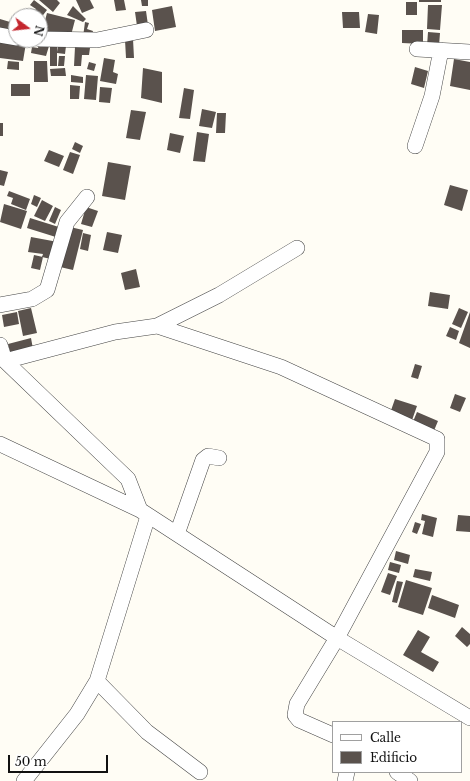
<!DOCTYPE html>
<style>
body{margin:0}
#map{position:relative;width:470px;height:781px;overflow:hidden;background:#fffdf5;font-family:"Libre Baskerville",serif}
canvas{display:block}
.legend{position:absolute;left:332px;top:721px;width:130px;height:52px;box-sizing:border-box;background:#fff;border:1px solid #a0a0a0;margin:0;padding:5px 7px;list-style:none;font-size:12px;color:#111}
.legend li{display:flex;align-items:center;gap:8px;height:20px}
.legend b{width:20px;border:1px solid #a0a0a0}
.north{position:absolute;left:8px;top:8px;width:40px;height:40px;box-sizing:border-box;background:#fff;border:1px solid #a0a0a0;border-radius:50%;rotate:105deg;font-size:11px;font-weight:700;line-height:16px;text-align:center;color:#111}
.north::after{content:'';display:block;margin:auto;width:14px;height:18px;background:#c4262e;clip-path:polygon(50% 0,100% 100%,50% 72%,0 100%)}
.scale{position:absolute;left:8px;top:755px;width:100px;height:18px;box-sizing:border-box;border:2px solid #111;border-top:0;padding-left:5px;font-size:12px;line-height:14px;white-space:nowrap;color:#111;-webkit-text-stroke:3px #fff;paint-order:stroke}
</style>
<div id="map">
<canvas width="470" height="781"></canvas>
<ul class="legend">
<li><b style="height:5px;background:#fff"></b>Calle</li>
<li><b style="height:11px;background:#5a524d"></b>Edificio</li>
</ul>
<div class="north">N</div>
<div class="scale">50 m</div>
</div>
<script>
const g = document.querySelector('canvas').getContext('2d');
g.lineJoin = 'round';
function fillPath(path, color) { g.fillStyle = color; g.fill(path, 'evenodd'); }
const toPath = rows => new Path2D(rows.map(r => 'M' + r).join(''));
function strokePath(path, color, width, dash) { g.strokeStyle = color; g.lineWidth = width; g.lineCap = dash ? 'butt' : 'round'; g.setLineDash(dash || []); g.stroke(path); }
const building = toPath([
 [34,0,47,10,40,19,40,16,31,15,36,9,30,5],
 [39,0,57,0,60,3,53,12],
 [76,0,90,0,94,8,82,13],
 [114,0,124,0,126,10,116,11],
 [141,0,148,0,148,6,142,6],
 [419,0,441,0,441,2,419,2],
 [406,2,417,2,417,15,406,15],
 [428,5,442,5,440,30,427,29],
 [73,6,86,19,83,22,67,15],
 [172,6,176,27,155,31,152,10],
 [146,11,148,25,137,26,135,12],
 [342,12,359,12,360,28,343,28],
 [47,13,75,20,70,39,42,32],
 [368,14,379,15,377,34,365,32],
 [0,19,10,22,6,36,0,34],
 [85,22,89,23,87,29,93,31,91,39,83,37],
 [402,30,423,30,423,44,402,43],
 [428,32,440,33,439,46,427,46],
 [0,39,26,43,23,61,0,58],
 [133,39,134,58,126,58,125,40],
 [57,43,57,52,58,45,66,46,65,54,57,53,57,66,50,66,50,44],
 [39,44,49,46,46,56,31,53,32,47,38,48],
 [75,47,90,48,89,55,82,55,81,66,74,66],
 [59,56,65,56,64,66,58,66],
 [104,58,115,60,113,72,118,74,116,84,100,81],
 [454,59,470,62,470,90,450,86],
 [8,61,19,62,19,70,7,69],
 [34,61,47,61,48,82,34,82],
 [89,62,96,64,94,71,87,69],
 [415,67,428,71,424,88,411,84],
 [65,68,66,76,51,76,50,69],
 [143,68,162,72,162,103,141,98],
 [71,75,83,77,83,83,71,82],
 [86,75,98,76,96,100,84,99],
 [11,84,30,84,30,96,11,96],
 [70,85,80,86,79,99,70,99],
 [100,87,112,88,110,103,99,102],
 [184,88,194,90,190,119,179,118],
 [202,109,216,112,212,128,199,126],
 [131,110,146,112,140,140,126,138],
 [217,113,226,113,225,133,216,133],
 [0,123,3,123,3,136,0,136],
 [197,132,209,134,205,162,193,161],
 [170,133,184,136,180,153,167,150],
 [75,142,83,146,80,153,72,149],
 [49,150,64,156,59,167,44,161],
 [70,152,80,155,73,174,63,170],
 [108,162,131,166,125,200,102,196],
 [0,170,8,172,4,186,0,185],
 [450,185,468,190,462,211,444,205],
 [9,191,30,199,26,210,11,204,13,198,7,196],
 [34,195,41,198,37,207,31,204],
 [42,200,53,206,45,221,34,216],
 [4,204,27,211,21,229,0,222],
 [55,207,61,210,55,224,49,221],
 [86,207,98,211,92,227,81,224],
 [30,218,62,228,59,238,27,228],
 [70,227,83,230,73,270,60,267],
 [107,232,122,235,118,253,103,250],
 [83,233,91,235,88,251,80,249],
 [31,237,58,242,55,260,42,257,43,254,28,252],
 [34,255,43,257,40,270,31,268],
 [136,269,140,287,125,290,121,273],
 [430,292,450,295,448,309,428,306],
 [31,308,37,333,23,336,18,311],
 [459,308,468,312,461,328,452,324],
 [17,312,19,324,4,327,2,315],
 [470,312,470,348,459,343],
 [450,327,459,331,456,340,446,336],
 [31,338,33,349,11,355,8,344],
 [415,364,422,366,418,379,411,377],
 [455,394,466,398,460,412,450,408],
 [395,399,417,406,411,423,389,416],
 [417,412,438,421,433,433,412,424],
 [422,514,437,518,433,537,422,534,425,521,421,520],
 [458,515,470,516,470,532,456,531],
 [415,522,421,524,417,534,412,532],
 [396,551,410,555,408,564,394,560],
 [390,562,401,565,399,573,388,570],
 [415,569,432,572,430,581,413,577],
 [388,573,397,576,390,595,381,592],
 [406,580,432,588,423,615,398,607],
 [397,581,403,582,397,603,392,602],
 [432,595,459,605,455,618,428,608],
 [462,627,470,634,470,644,467,647,455,636],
 [418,630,430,637,421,652,439,662,433,672,403,655]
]);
const minor = toPath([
 [0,35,16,38],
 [40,39,97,40,146,30],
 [417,49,470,52],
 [415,146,432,96,441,50],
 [0,305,32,299,47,290,67,222,87,197],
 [157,326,281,367,437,439,437,452,337,638,297,704,295,715,299,720,333,735],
 [0,345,5,361,128,479,140,510],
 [5,361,115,332,157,326,219,295,297,248],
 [0,444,140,510,337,638,470,718],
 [177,534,203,460,208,456,219,458],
 [97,681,147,732,200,772],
 [397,772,410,781],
 [24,781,77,714,97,681,148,516],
 [345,781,347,772]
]);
fillPath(building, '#5a524d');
strokePath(minor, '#444', 16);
strokePath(minor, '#fff', 15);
</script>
